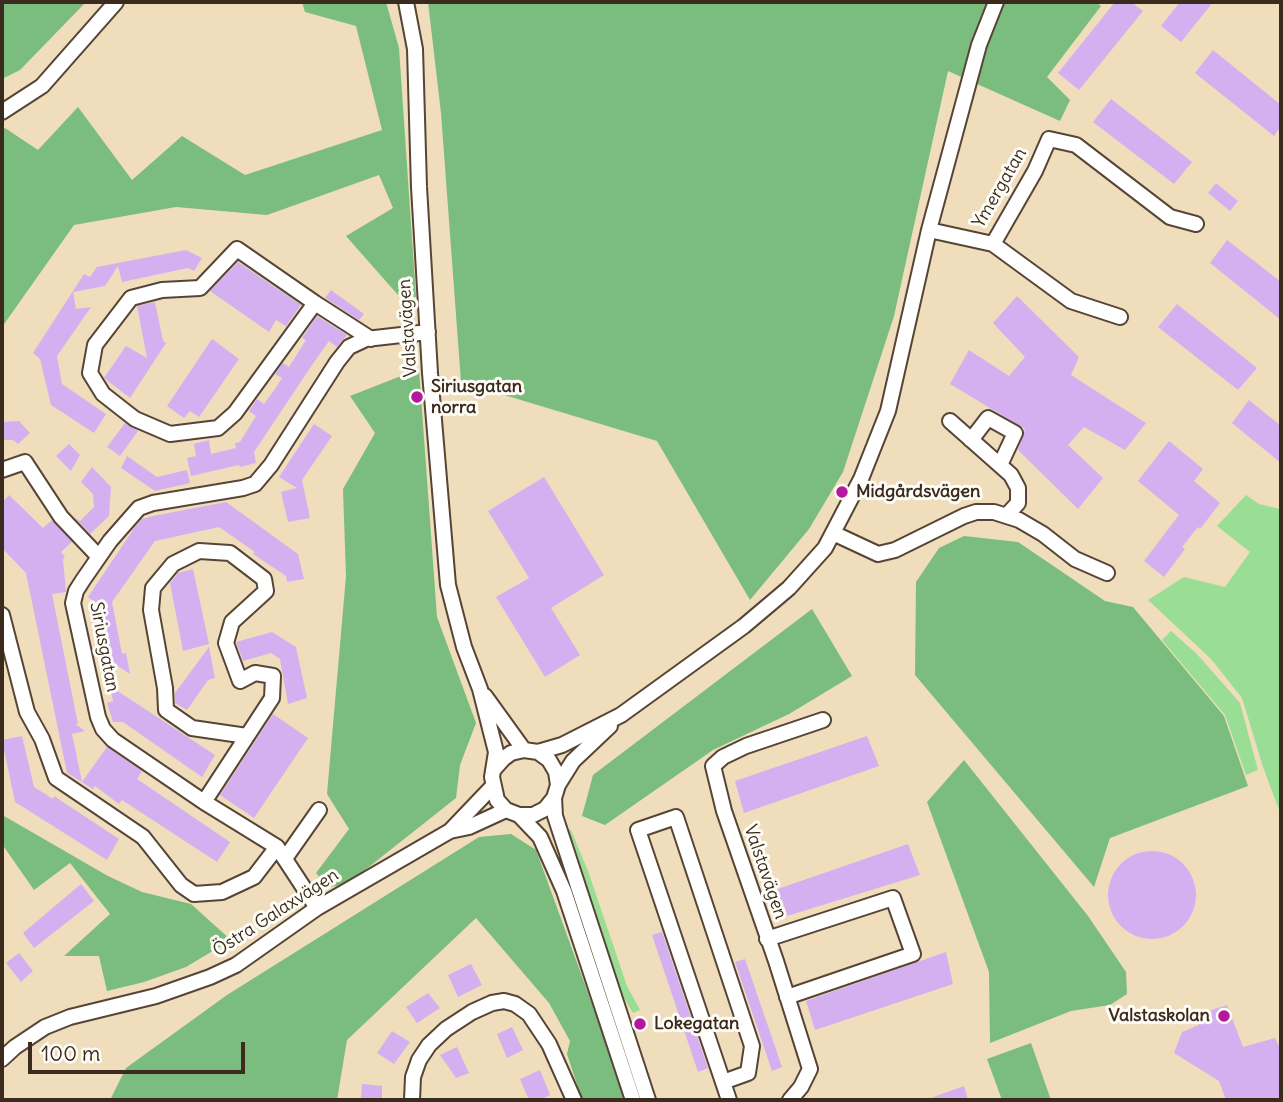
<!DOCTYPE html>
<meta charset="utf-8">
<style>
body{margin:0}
#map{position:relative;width:1283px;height:1102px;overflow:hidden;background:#efddbb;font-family:Delius,sans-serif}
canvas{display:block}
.frame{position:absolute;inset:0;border:4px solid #3b2a1e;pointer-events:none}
.scale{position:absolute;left:28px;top:1042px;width:217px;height:32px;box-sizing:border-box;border:4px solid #3b2a1e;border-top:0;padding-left:9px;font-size:21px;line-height:24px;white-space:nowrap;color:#3b2a1e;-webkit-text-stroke:5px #fdfcf7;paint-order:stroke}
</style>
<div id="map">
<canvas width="1283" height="1102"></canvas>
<div class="frame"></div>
<div class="scale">100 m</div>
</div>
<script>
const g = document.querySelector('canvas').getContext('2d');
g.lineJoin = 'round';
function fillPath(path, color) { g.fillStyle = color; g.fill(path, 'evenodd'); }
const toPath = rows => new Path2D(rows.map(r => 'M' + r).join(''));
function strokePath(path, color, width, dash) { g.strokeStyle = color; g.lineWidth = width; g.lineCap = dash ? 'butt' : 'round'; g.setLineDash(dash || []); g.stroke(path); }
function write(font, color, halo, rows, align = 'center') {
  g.font = font + ' Delius,sans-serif'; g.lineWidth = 6; g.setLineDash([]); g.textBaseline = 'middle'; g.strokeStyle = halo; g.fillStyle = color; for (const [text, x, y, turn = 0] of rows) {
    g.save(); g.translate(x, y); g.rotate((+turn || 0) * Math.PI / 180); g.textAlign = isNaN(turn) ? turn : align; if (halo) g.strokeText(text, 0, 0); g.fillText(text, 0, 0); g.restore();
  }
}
const green = toPath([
 [1246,495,1259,504,1280,509,1281,513,1281,815,1263,767,1242,698,1211,659,1148,600,1184,577,1225,587,1250,552,1217,526],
 [1171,631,1197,654,1240,703,1258,770,1246,775,1225,715,1162,640],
 [563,828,571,830,588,871,627,986,640,1010,633,1013,618,988,590,900]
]);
const forest = toPath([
 [2,2,86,2,20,70,2,79],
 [302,2,386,2,399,48,416,297,398,295,346,236,393,208,379,175,267,215,176,207,74,225,2,327,2,130,5,128,38,150,78,107,132,180,182,136,245,175,382,130,356,26,305,12],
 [428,2,1096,2,1101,6,1047,77,1070,100,1060,121,948,71,894,316,843,472,809,529,750,600,657,441,461,382,441,113],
 [419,369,437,617,476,723,460,765,456,798,346,885,328,887,316,873,349,829,327,794,346,576,343,489,375,433,350,396],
 [964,536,1018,542,1105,601,1133,607,1224,716,1248,786,1110,838,1094,887,915,675,916,582,939,548],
 [812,609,852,676,789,714,713,750,605,825,582,816,593,775],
 [964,760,1088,916,1126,972,1127,994,1110,1005,1071,1011,990,1043,989,972,927,802],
 [2,812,4,816,108,876,142,892,191,904,231,940,186,967,144,982,107,991,99,956,64,956,110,914,70,863,34,890,2,844],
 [511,834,536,850,627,1100,582,1100,567,1054,570,1041,549,1003,476,918,347,1040,337,1100,110,1100,126,1068,227,995,479,837],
 [1031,1043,1051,1100,1002,1100,987,1059]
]);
const building = toPath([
 [1115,2,1131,2,1143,11,1079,90,1058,73],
 [1180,2,1213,2,1181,42,1161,26],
 [1213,50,1281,105,1281,126,1274,136,1195,73],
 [1111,99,1192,162,1174,184,1093,122],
 [1216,183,1238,201,1230,211,1208,193],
 [1227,240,1281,282,1281,320,1210,263],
 [186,250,202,258,194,271,188,268,122,282,118,266,105,286,73,292,76,309,91,307,57,356,62,384,106,414,94,433,51,405,40,359,33,353,84,274,90,277,97,267],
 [238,262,301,305,286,326,276,320,269,332,210,291],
 [331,290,364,314,359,320,325,298],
 [1017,296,1079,357,1071,375,1146,423,1125,450,1084,427,1068,445,1103,478,1078,509,1018,450,1025,429,950,384,969,350,1009,376,1025,357,993,323],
 [155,302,163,341,166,343,130,398,104,378,126,346,147,358,137,306],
 [1177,304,1257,368,1238,390,1158,327],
 [317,316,347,335,337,347,329,341,310,368,254,452,256,463,240,467,239,465,191,476,187,458,196,456,194,444,209,440,211,454,236,448,235,443,240,442,256,416,249,411,257,399,264,404,275,389,282,378,275,374,283,363,289,367,306,340,302,338],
 [212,339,239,359,199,417,190,411,184,418,167,406],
 [1249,400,1281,426,1281,463,1232,423],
 [19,421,30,433,18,444,13,440,2,440,2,422],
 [125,423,138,431,120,456,107,447],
 [314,424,332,436,302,480,310,518,288,522,281,492,297,488,279,477],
 [1169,441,1203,469,1194,481,1220,503,1200,529,1198,527,1182,547,1185,549,1164,577,1144,561,1179,515,1138,481],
 [69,444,80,455,71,471,56,456],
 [127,456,157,477,187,470,190,483,155,491,121,468],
 [92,467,111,487,109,516,90,534,75,518,80,521,94,507,93,494,81,482],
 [544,477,604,575,551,608,580,655,545,677,496,597,529,578,488,511],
 [9,495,43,528,52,520,72,542,61,552,65,557,63,559,66,592,52,594,78,724,75,724,85,731,72,734,82,782,67,773,26,573,2,548,2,502],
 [226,502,298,554,304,579,287,582,286,576,253,554,255,552,219,527,155,541,112,602,122,654,126,653,130,674,99,654,91,613,106,611,88,597,135,527,142,519,153,516],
 [193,569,209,644,183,651,170,583,178,573],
 [272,632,296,647,307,698,288,704,280,659,271,653,243,661,236,642],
 [209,647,215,678,208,680,187,710,175,703,175,693],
 [110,686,215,755,202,777,123,722,113,722,107,703,113,701],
 [273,714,308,738,254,818,220,795],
 [22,736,34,787,53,799,54,796,119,839,107,860,15,802,2,740],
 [867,736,879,766,744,813,735,781],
 [107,747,142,771,137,779,230,842,217,862,122,800,119,804,95,786,93,789,82,782],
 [908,844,920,875,777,919,769,892],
 '1108 895a44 44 0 1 1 88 0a44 44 0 1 1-88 0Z',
 [81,884,94,901,34,948,23,933],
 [662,932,708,1068,698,1072,652,935],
 [946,952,953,984,815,1030,806,1001],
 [19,953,33,971,21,982,6,963],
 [745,959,782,1067,772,1071,735,962],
 [471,964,482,985,458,997,448,975],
 [428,993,440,1008,417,1023,406,1007],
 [1227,1005,1243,1047,1275,1038,1281,1050,1281,1100,1226,1100,1219,1081,1174,1053,1182,1032,1199,1025,1196,1015],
 [512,1027,523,1050,507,1058,497,1034],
 [392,1031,410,1042,394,1064,377,1053],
 [457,1047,469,1073,456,1078,440,1055],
 [540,1070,550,1095,539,1100,529,1100,520,1079],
 [362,1084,382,1086,382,1100,361,1100],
 [964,1086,968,1100,929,1100,928,1099]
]);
const minor = toPath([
 [406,2,415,49,419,187,430,373,448,585,464,647,480,689,496,752,492,777,497,800,506,810,519,815,540,837,564,891,633,1100],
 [2,112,42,86,116,2],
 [929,230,993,244,1035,171,1049,139,1076,145,1170,217,1196,224],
 [993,244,1071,301,1120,317],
 [315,303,235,413,218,428,170,434,135,419,103,394,90,373,95,345,131,298,162,290,200,288,237,249,315,303,371,339],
 [950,421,1011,475,1018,488,1018,503,1007,515],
 [971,440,988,418,1015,433,1000,465],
 [2,470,25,462,61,517,99,557],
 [833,533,878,554,895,550,964,516,976,512,994,512,1019,520,1043,534,1075,559,1107,573],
 [2,615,27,712,42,739,56,778,143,837,181,885,194,894,222,892,254,877,277,847],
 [485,696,524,750],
 [538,752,562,745,621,715,744,626,789,588,825,548,861,479,888,411,929,230,979,45,996,2],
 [495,768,503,759,511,753,524,750,538,752,549,760,556,772,558,785,554,798,555,816,648,1100],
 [558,785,573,761,610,726],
 [204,802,272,698,273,676,255,673,240,681,226,643,232,622,266,591,264,579,230,553,199,551,173,564,153,588,151,610,165,688,166,710,192,728,247,736],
 [519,815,533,815,545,809,554,798],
 [450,831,492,787],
 [286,857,319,810],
 [317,908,277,847,204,802,113,740,103,729,98,717,73,603,76,591,83,580,110,541,139,508,153,503,243,488,255,484,271,465,337,362,349,347,366,339,428,332],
 [767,939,893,898,913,954,787,997],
 [2,1059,15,1047,45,1027,70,1017,156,996,210,977,236,965,317,908,450,831,469,827,506,810],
 [723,1082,748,1073,752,1046,676,817,638,830,729,1100],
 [412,1100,413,1077,419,1060,429,1045,446,1029,472,1012,492,1003,504,1001,515,1004,529,1014,549,1044,574,1100],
 [790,1100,801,1087,810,1069,776,961,724,811,713,766,723,757,746,746,823,720]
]);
const markers = [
 [417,397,7,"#b5179e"],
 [842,492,7,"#b5179e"],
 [1224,1016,7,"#b5179e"],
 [640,1024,7,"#b5179e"]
];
const streetNames = [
 ["Ymergatan",1000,188,-60],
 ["Valstavägen",408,328,-94],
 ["Siriusgatan",104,647,79],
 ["Valstavägen",765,872,71],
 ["Östra Galaxvägen",276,913,-33]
];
const poiNames = [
 ["Siriusgatan",431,387],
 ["norra",431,408],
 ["Midgårdsvägen",856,492],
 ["Valstaskolan",1210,1016,"right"],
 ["Lokegatan",654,1024]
];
fillPath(green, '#9ade96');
fillPath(forest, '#7bbd7f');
fillPath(building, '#d5b0f1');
strokePath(minor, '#564536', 18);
strokePath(minor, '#fff', 14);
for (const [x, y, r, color] of markers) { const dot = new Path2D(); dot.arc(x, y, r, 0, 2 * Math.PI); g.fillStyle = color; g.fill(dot); strokePath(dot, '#fdfcf7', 2.5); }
write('18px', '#3b2a1e', '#fdfcf7', streetNames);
write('bold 18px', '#3b2a1e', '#fdfcf7', poiNames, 'left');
</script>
